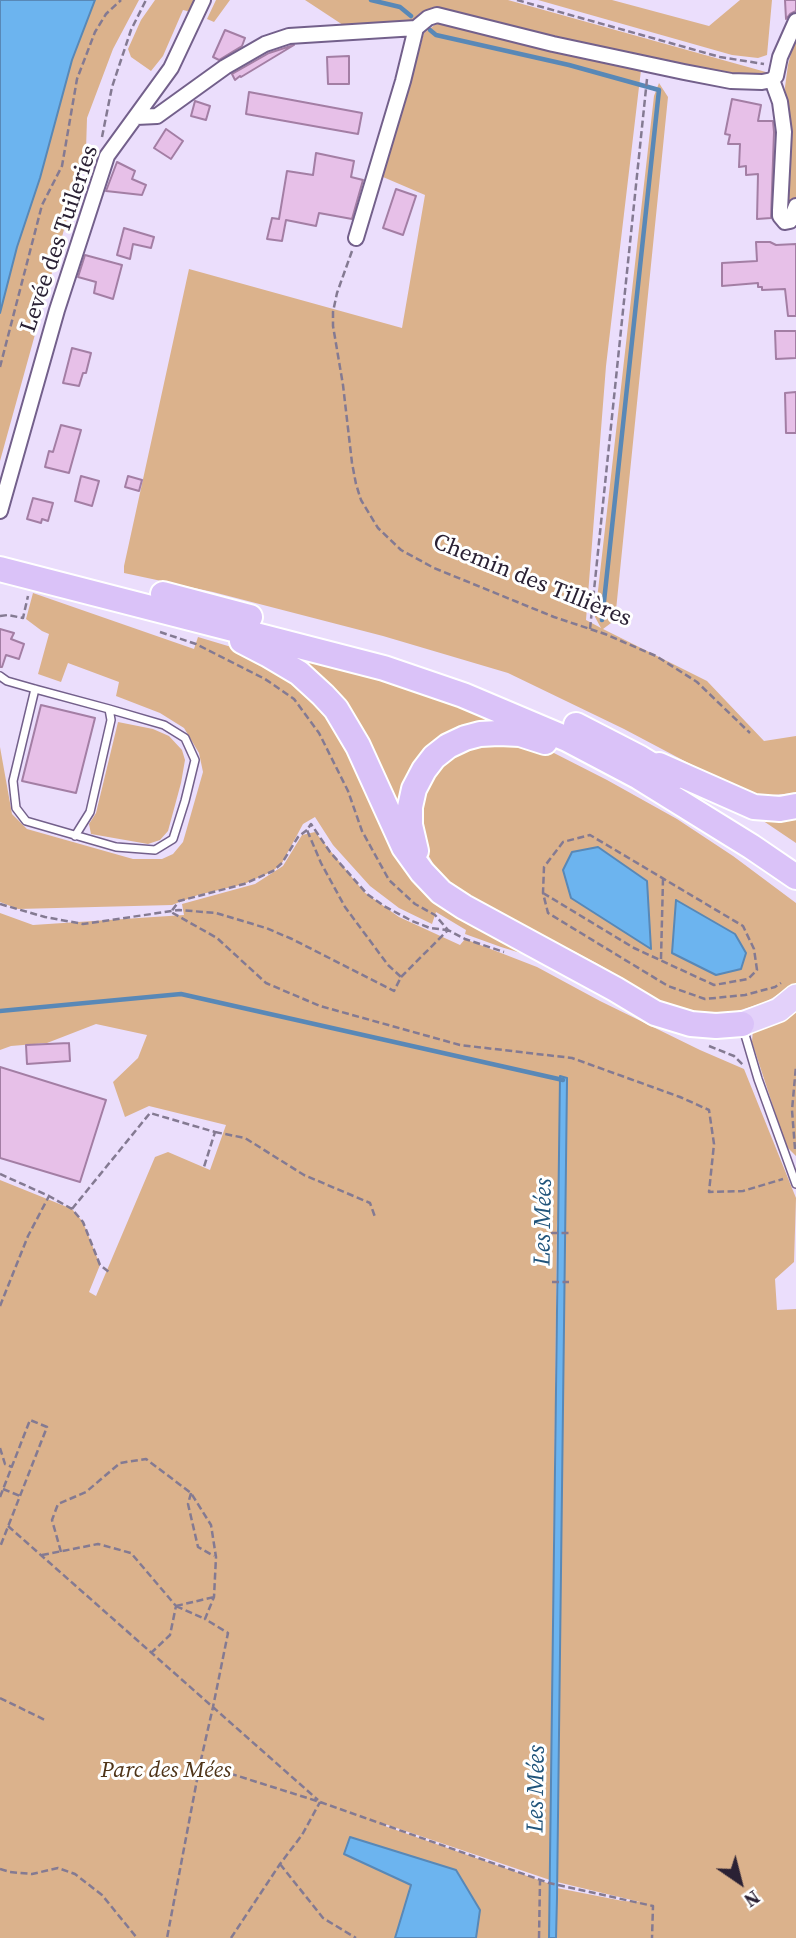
<!DOCTYPE html>
<meta charset="utf-8">
<style>
body{margin:0}
#map{position:relative;width:796px;height:1938px;overflow:hidden;background:#ebdefc;font-family:"Source Serif 4",serif}
canvas{display:block}
.north{position:absolute;left:705px;top:1847px;width:70px;height:70px;-webkit-text-stroke:5px #fff;paint-order:stroke;rotate:145deg;font-size:19px;font-weight:700;line-height:28px;text-align:center;color:#2a2134}
.north::after{content:'';display:block;margin:auto;width:24px;height:32px;background:#2a2134;clip-path:polygon(50% 0,100% 100%,50% 72%,0 100%)}
</style>
<div id="map">
<canvas width="796" height="1938"></canvas>
<div class="north">N</div>
</div>
<script>
const g = document.querySelector('canvas').getContext('2d');
g.lineJoin = 'round';
function fillPath(path, color) { g.fillStyle = color; g.fill(path, 'evenodd'); }
const toPath = rows => new Path2D(rows.map(r => 'M' + r).join(''));
function strokePath(path, color, width, dash) { g.strokeStyle = color; g.lineWidth = width; g.lineCap = dash ? 'butt' : 'round'; g.setLineDash(dash || []); g.stroke(path); }
function write(font, color, halo, rows, align = 'center') {
  g.font = font + ' "Source Serif 4",serif'; g.lineWidth = 6; g.setLineDash([]); g.textBaseline = 'middle'; g.strokeStyle = halo; g.fillStyle = color; for (const [text, x, y, turn = 0] of rows) {
    g.save(); g.translate(x, y); g.rotate((+turn || 0) * Math.PI / 180); g.textAlign = isNaN(turn) ? turn : align; if (halo) g.strokeText(text, 0, 0); g.fillText(text, 0, 0); g.restore();
  }
}
const green = toPath([
 [95,0,139,0,113,49,87,118,86,150,0,461,0,313,17,247,40,178,72,60],
 [155,0,195,0,191,12,183,10,163,56,151,71,131,57,128,49,141,20],
 [216,0,230,0,214,22,207,19],
 [305,0,508,0,773,74,766,78,731,76,530,34,433,7,420,13,410,22,343,25],
 [538,0,612,0,709,26,740,0,772,0,767,55,758,58,732,55],
 [440,21,641,70,606,366,586,620,601,628,595,617,654,96,659,83,668,97,615,620,603,629,707,681,764,741,796,736,796,793,761,796,728,784,624,729,508,673,383,636,213,592,124,573,124,566,189,269,402,328,425,195,383,177,424,33],
 [796,34,796,200,786,211,786,112,785,87,788,65],
 [33,593,194,649,198,637,258,655,335,715,401,858,537,958,501,947,465,934,466,930,436,912,432,924,399,908,370,886,333,845,315,817,303,824,282,863,273,871,244,884,198,895,172,905,18,909,0,902,0,747,12,814,27,829,133,859,162,859,173,854,183,842,203,772,199,753,184,728,160,713,116,696,119,682,68,663,61,682,38,674,49,634,42,631,26,619],
 [281,654,407,688,500,721,458,730,401,822,374,760],
 [118,722,153,729,169,736,182,750,185,760,181,783,168,831,160,840,148,844,91,834,89,824,96,813],
 [487,737,550,751,607,780,677,819,733,856,796,903,796,983,766,1002,734,1012,704,1013,664,1003,598,964,468,896,440,875,421,843,420,796,442,759],
 [598,847,651,948,571,898,563,870,572,853],
 [796,810,796,843,753,814],
 [315,832,364,892,399,917,460,945,465,939,537,967,600,1001,700,1050,744,1069,796,1198,794,1262,775,1279,777,1310,796,1309,796,1938,0,1938,0,1180,72,1209,83,1222,100,1265,89,1292,96,1296,155,1157,168,1152,210,1170,226,1125,149,1106,125,1117,113,1082,138,1058,147,1035,96,1024,47,1043,11,1046,0,1050,0,913,33,925,184,915,182,904,255,884,283,866,302,835],
 [557,1218,564,1270,557,1882,640,1902,623,1901,557,1888,557,1897,553,1885,382,1825,382,1823,550,1880],
 [796,1010,796,1156,786,1146,752,1042,753,1029]
]);
const water = toPath([
 [0,0,95,0,72,60,40,178,17,247,0,313,0,0],
 [598,847,647,881,651,949,571,898,563,870,572,852,598,847],
 [676,900,735,934,746,953,741,969,716,975,672,953,676,900],
 [560,1076,567,1078,567,1081,557,1898,556,1938,549,1938,560,1076],
 [350,1837,456,1870,480,1910,476,1938,395,1938,411,1885,344,1854,350,1837]
]);
const stream = toPath([
 [371,0,400,7,411,16],
 [430,30,436,35,569,65,659,90,602,620],
 [0,1011,181,994,563,1080]
]);
const building = toPath([
 [785,0,796,0,796,11,790,14,786,19,785,0],
 [225,30,245,38,242,46,219,60,213,57,225,30],
 [294,45,241,77,240,76,235,80,232,74,269,53,294,45],
 [349,56,349,84,328,84,327,57,349,56],
 [249,92,362,113,358,134,246,114,249,92],
 [732,99,761,105,758,121,773,121,774,132,771,218,757,219,758,174,746,175,746,166,739,167,740,144,728,144,730,135,725,134,732,99],
 [195,101,210,106,206,120,191,116,195,101],
 [166,129,183,141,171,159,154,148,166,129],
 [316,153,354,161,351,177,363,180,352,219,319,213,316,226,286,220,282,241,267,239,272,218,279,219,287,171,313,175,316,153],
 [117,162,135,171,132,179,146,185,142,195,106,191,117,162],
 [396,189,416,196,403,235,383,228,396,189],
 [124,228,154,237,151,248,133,244,130,259,117,255,124,228],
 [756,242,770,242,776,245,796,244,796,316,788,316,785,289,762,290,762,287,758,287,758,283,722,286,722,263,757,261,756,242],
 [85,255,122,265,113,299,94,293,96,282,78,277,85,255],
 [775,331,796,331,796,358,776,359,775,331],
 [72,348,91,353,86,373,83,373,79,386,63,383,72,348],
 [796,392,796,433,786,433,785,393,796,392],
 [61,425,81,430,69,473,45,467,49,451,53,452,61,425],
 [81,476,99,481,92,506,75,501,81,476],
 [128,476,142,480,139,491,125,487,128,476],
 [33,498,53,503,48,521,42,519,41,523,27,519,33,498],
 [0,629,14,633,11,639,24,644,19,659,6,655,2,667,0,667,0,629],
 [41,705,95,718,76,793,22,781,41,705],
 [69,1043,70,1061,27,1064,26,1045,69,1043],
 [0,1067,106,1100,80,1182,0,1158,0,1067]
]);
const path = toPath([
 [517,0,720,57,764,64],
 [102,137,112,87,131,30,146,0],
 [352,251,337,293,333,312,333,326,343,385,352,463,356,484,361,500,378,528,401,550,434,568,554,617,605,634,656,656,697,682,750,733],
 [0,367,42,205,62,166,77,79,95,32,106,14,121,0],
 [0,616,8,615,23,618,28,596],
 [590,629,647,79],
 [160,632,196,644,265,679,294,699,319,733,348,791,362,831,389,880,415,904,435,915,448,930,465,939,504,952],
 [307,830,298,837,282,863,273,871,244,884,179,901,171,912,217,938,266,983,320,1006,460,1045,572,1058,680,1097,709,1110,714,1144,709,1192,743,1191,783,1179],
 [543,893,634,948,714,985,748,979,757,970,754,949,743,926,590,835,563,842,544,867,543,893,548,913,668,986,705,999,745,995,775,987,781,983],
 [0,904,45,917,83,924,179,910,216,913,266,928,292,939,394,991,401,977,388,965,345,907,321,863,307,830,311,824,330,852,367,894,384,906,412,921,430,928,448,930],
 [661,959,663,879],
 [401,977,448,930],
 [709,1046,734,1056,743,1065],
 [215,1132,245,1138,304,1175,370,1203,375,1217],
 [795,1149,792,1110,796,1066],
 [0,1174,49,1196,72,1209,83,1222,100,1265,109,1272],
 [72,1209,150,1113,215,1132,204,1167],
 [551,1233,569,1233],
 [552,1282,569,1282],
 [0,1306,28,1236,49,1196],
 [0,1448,5,1464,12,1467],
 [3,1489,20,1496],
 [191,1493,188,1504,198,1547,214,1556],
 [0,1497,30,1420,47,1427,0,1547],
 [8,1526,318,1800],
 [61,1552,52,1520,58,1504,86,1492,120,1463,146,1459,191,1493,211,1525,216,1557,214,1597,205,1619,228,1633,213,1707,200,1764,167,1938],
 [42,1555,98,1544,131,1553,176,1606,170,1635,151,1653],
 [176,1606,214,1597],
 [176,1606,205,1619],
 [0,1698,47,1721],
 [200,1764,320,1802,549,1883,653,1906,652,1938],
 [280,1864,323,1918,356,1938],
 [0,1869,10,1872,32,1874,58,1868,75,1874,102,1895,137,1938],
 [231,1938,280,1864,302,1835,320,1802],
 [539,1938,540,1881]
]);
const service = toPath([
 [0,676,7,681,35,689,109,709,164,725,185,738,195,760,185,801,173,839,155,850,116,847,26,821,16,808,13,781,35,689],
 [75,836,90,812,111,720,109,709],
 [743,1028,758,1079,796,1184]
]);
const minor = toPath([
 [772,80,780,102,784,132,780,210,780,216,785,222,790,221,796,206],
 [136,117,157,116,225,67,265,44,289,36,416,28,428,18,437,15,553,44,684,72,731,81,762,82,772,80,776,76,780,57,796,21],
 [356,238,403,81,416,28],
 [0,511,57,310,107,156,171,68,203,0]
]);
const primary = toPath([
 [742,1024,779,1010,796,996]
]);
const trunk = toPath([
 [0,569,384,668,463,695,567,739,639,777,752,847,796,877],
 [163,594,250,617],
 [242,641,267,654,299,673,323,695,336,709,358,746,404,847,422,872,441,892,464,907,615,989,655,1013,691,1024,716,1026,742,1024],
 [576,725,640,758,673,778],
 [659,765,754,807,780,809,796,806],
 [416,851,410,825,410,807,414,789,424,770,434,757,448,746,465,738,480,734,499,733,520,734,545,742]
]);
const streetNames = [
 ["Levée des Tuileries",60,239,-71],
 ["Chemin des Tillières",532,581,22]
];
const parkNames = [
 ["Parc des Mées",166,1771]
];
const waterNames = [
 ["Les Mées",544,1222,-89],
 ["Les Mées",537,1789,-89]
];
fillPath(green, '#dbb28c');
fillPath(water, '#6cb4ef');
strokePath(water, '#5888b7', 2);
strokePath(stream, '#5888b7', 4.5);
fillPath(building, '#e7c0e8');
strokePath(building, '#a37ea4', 2);
strokePath(service, '#73608b', 10);
strokePath(minor, '#73608b', 18);
strokePath(primary, '#fff', 26);
strokePath(trunk, '#fff', 28);
strokePath(path, '#847a92', 2.5, [7, 3.5]);
strokePath(service, '#fff', 7);
strokePath(minor, '#fff', 14);
strokePath(primary, '#e3d1fa', 23);
strokePath(trunk, '#dac2f8', 24);
write('23px', '#2a2134', '#fff', streetNames);
write('italic 23px', '#4f3418', '#fff', parkNames);
write('italic 24px', '#20547b', '#fff', waterNames);
</script>
